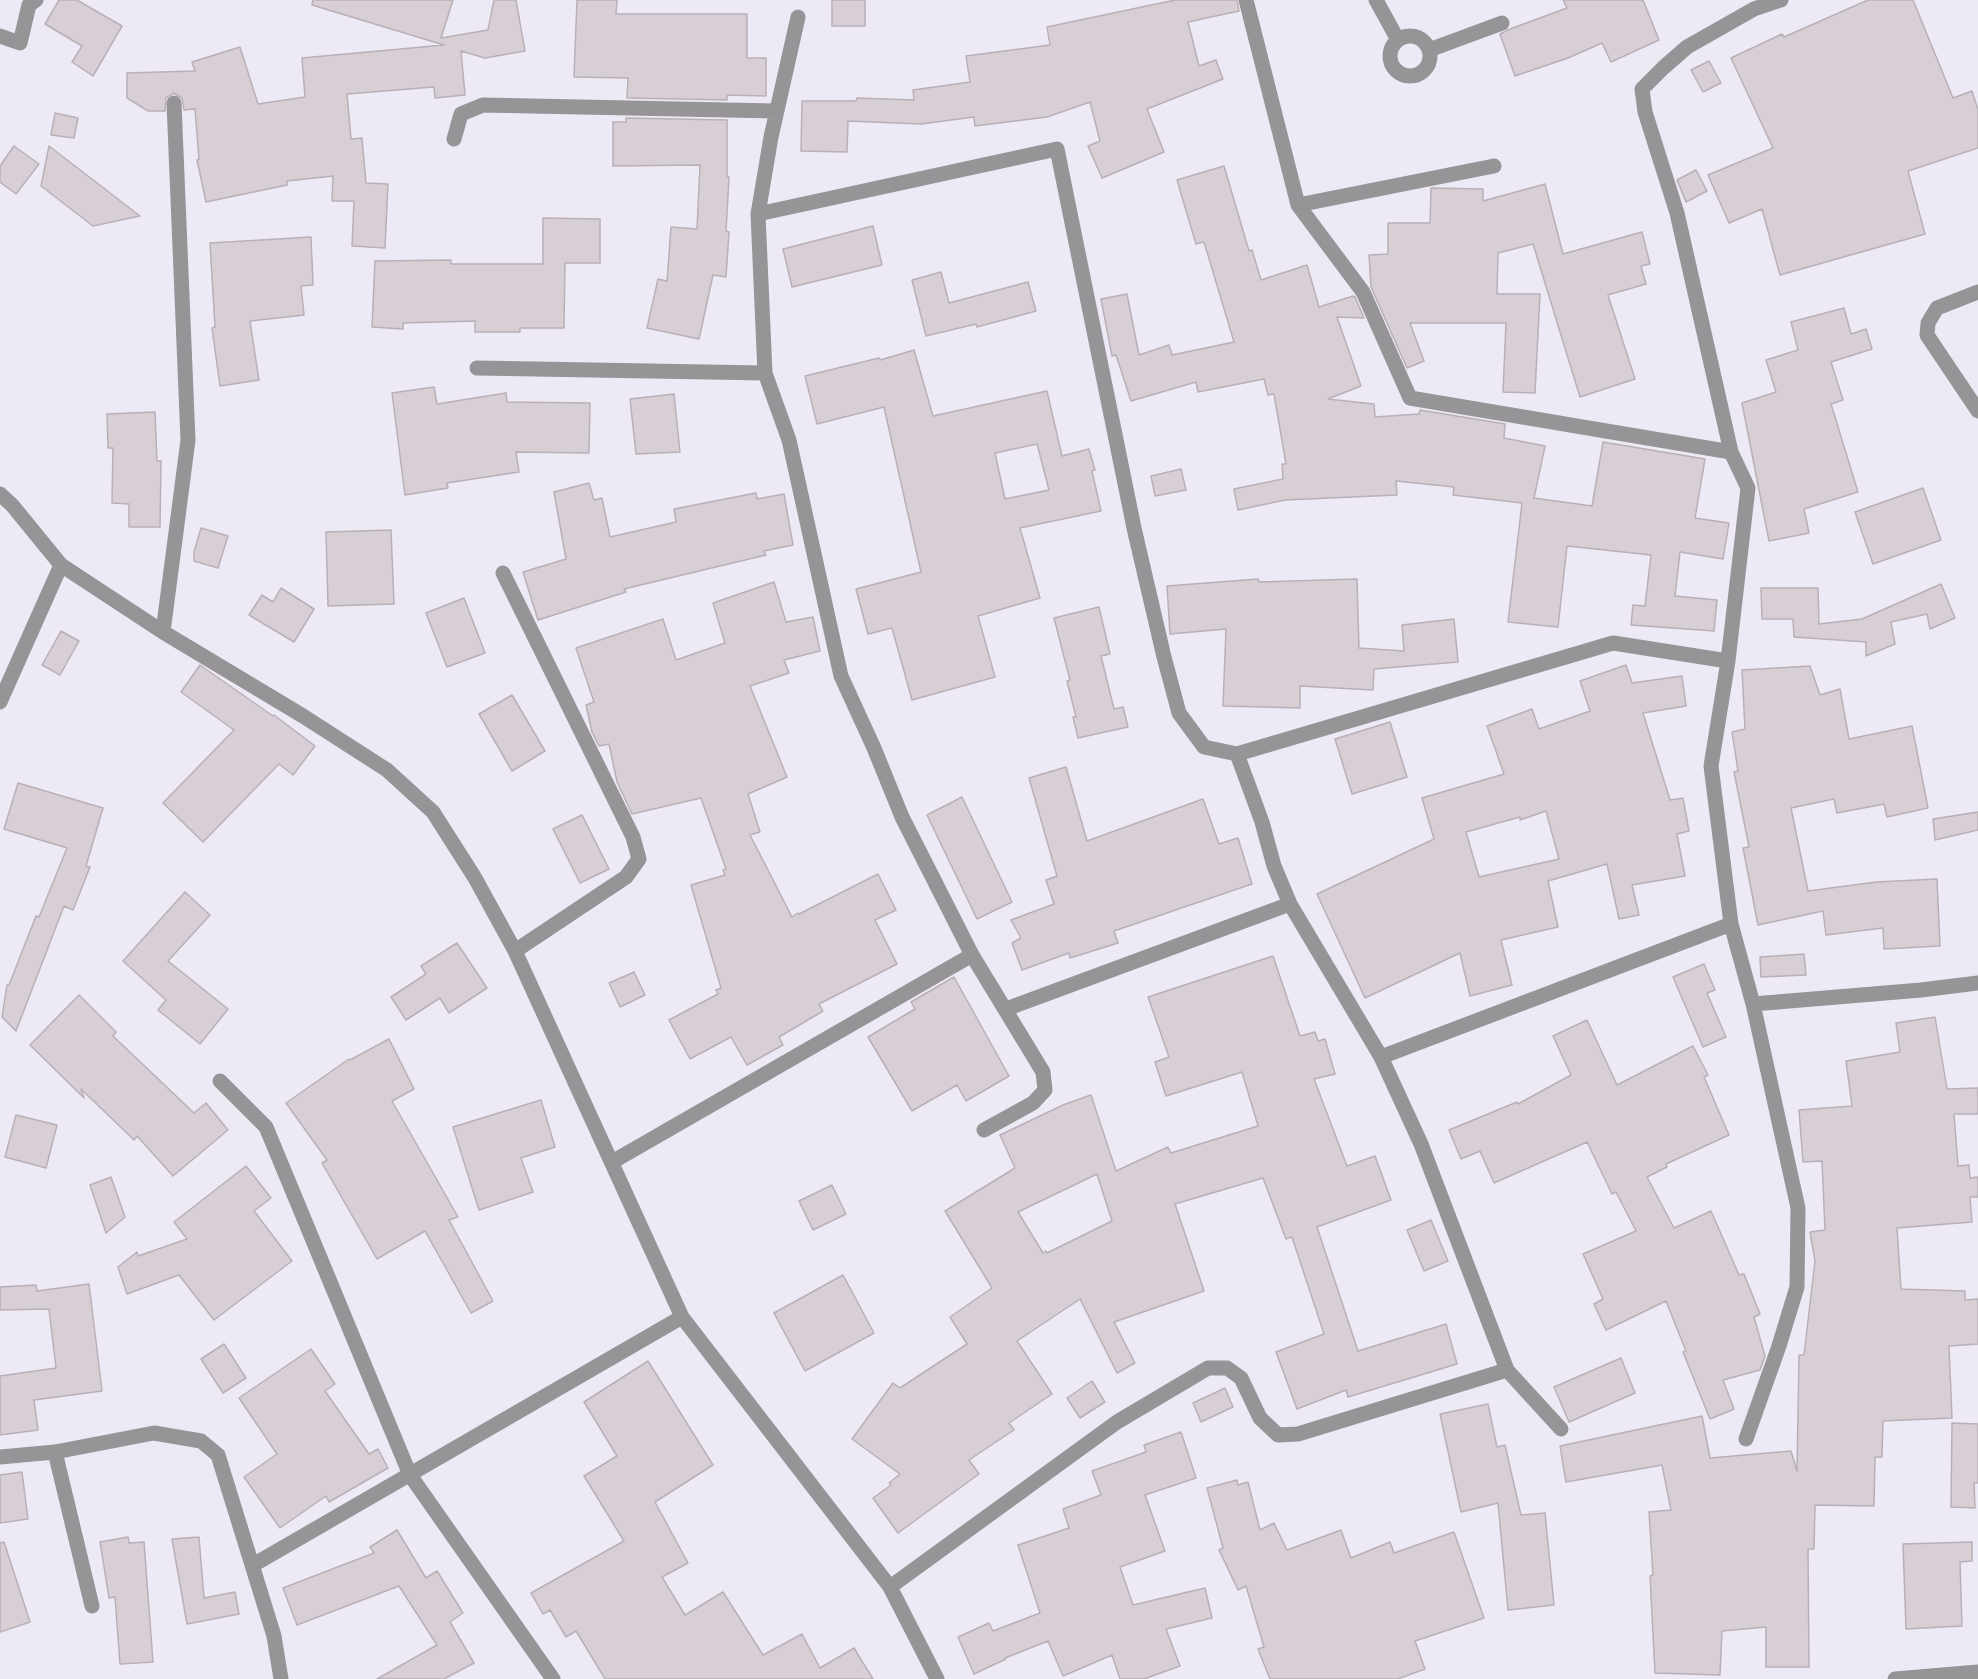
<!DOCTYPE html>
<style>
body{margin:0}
canvas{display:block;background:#edeaf5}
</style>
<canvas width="1978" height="1679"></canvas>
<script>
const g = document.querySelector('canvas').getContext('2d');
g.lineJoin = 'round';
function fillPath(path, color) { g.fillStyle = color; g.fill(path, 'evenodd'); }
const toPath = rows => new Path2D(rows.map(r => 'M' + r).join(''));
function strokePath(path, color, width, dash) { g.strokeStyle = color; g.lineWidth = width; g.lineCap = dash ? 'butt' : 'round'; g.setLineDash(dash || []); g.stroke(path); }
const building = toPath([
 [59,0,77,0,122,26,93,76,72,62,82,46,45,24,59,0],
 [313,0,453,0,441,38,488,30,494,0,516,0,525,51,485,58,461,51,465,95,435,98,434,87,347,94,351,139,362,138,366,183,388,184,385,248,352,246,354,201,332,201,333,176,287,181,287,185,206,202,197,160,199,159,195,109,184,110,182,98,174,93,166,98,165,111,148,111,127,98,127,73,195,71,192,62,240,47,258,104,305,97,302,58,444,45,312,5,313,0],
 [577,0,617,0,616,14,747,14,747,58,766,58,766,96,727,95,727,100,627,98,628,78,574,77,577,0],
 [832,0,865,0,865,26,832,26,832,0],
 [1175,0,1237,0,1239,11,1188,22,1199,66,1216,60,1223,79,1147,109,1164,152,1102,178,1088,146,1100,141,1090,102,1047,117,975,126,974,117,921,124,848,121,847,152,801,151,802,101,856,101,857,98,914,100,913,90,970,82,966,56,1050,45,1047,27,1175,0],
 [1563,0,1643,0,1659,40,1611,62,1602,43,1568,58,1515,76,1500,34,1510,29,1567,8,1563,0],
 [1868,0,1913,0,1953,98,1972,91,1978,110,1978,148,1908,171,1925,234,1780,275,1762,209,1729,223,1708,175,1773,148,1731,58,1782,34,1784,37,1868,0],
 [1709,61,1721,83,1703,92,1691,70,1709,61],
 [55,113,78,118,74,138,51,135,55,113],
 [626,118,727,120,727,177,729,177,726,231,729,232,726,277,713,275,699,339,647,328,658,279,667,281,671,227,697,229,700,165,613,166,613,122,626,122,626,118],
 [14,146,39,164,16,194,0,182,0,166,14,146],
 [49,146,140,216,93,226,41,186,49,146],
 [1224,166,1249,251,1252,250,1261,280,1307,265,1319,307,1353,296,1355,297,1364,318,1337,317,1361,386,1328,399,1374,404,1375,417,1419,414,1420,410,1505,424,1504,438,1545,446,1534,498,1592,506,1603,442,1705,459,1695,518,1729,523,1723,559,1680,552,1675,596,1717,600,1714,631,1631,625,1633,605,1645,606,1651,555,1567,546,1558,627,1508,622,1522,503,1453,495,1454,487,1396,481,1397,495,1285,500,1238,510,1234,489,1283,479,1282,464,1286,464,1274,394,1268,395,1264,379,1198,392,1196,382,1131,401,1116,355,1112,356,1101,299,1127,294,1139,355,1169,345,1172,355,1234,342,1204,242,1196,244,1177,180,1224,166],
 [1696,170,1707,191,1686,202,1677,180,1696,170],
 [1545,184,1563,254,1642,232,1650,264,1641,266,1646,284,1608,295,1635,379,1580,397,1533,244,1498,253,1497,294,1540,294,1535,393,1503,392,1506,323,1410,323,1424,361,1407,368,1371,287,1369,255,1388,254,1388,223,1430,223,1431,188,1483,189,1483,201,1545,184],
 [543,218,600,219,600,263,565,263,564,328,520,328,520,332,475,332,475,321,403,323,403,329,372,327,375,261,451,260,451,264,543,264,543,218],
 [873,226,882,265,792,287,783,249,873,226],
 [311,237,313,285,301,286,304,315,250,321,259,380,220,386,212,328,215,327,210,243,311,237],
 [941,272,949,303,1028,282,1036,311,977,327,976,324,926,336,912,280,941,272],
 [1844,308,1851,334,1866,329,1872,349,1831,362,1843,400,1831,404,1858,492,1804,509,1809,533,1769,541,1742,403,1776,392,1766,360,1798,350,1791,322,1844,308],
 [914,350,933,416,1047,391,1062,456,1089,449,1095,470,1092,471,1101,511,1020,528,1040,598,978,616,995,677,912,700,892,628,868,634,856,589,921,572,884,407,817,424,805,376,879,358,880,360,914,350],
 [1037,444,1049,490,1005,499,995,453,1037,444],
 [434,387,437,404,506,393,507,402,590,403,589,453,516,452,519,472,447,483,448,488,405,495,392,393,434,387],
 [674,394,680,452,636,454,630,399,674,394],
 [155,412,157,461,161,461,160,527,129,527,129,504,112,503,113,448,108,448,107,414,155,412],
 [1181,469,1186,490,1155,496,1151,476,1181,469],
 [589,483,594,500,602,498,610,537,676,522,674,509,756,493,757,499,784,494,793,545,764,551,766,555,624,589,626,592,538,620,523,572,566,559,554,492,589,483],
 [1923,488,1941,540,1873,564,1855,512,1923,488],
 [201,528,228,536,218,568,194,561,194,552,201,528],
 [391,530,394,604,328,606,326,532,391,530],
 [1258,579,1259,582,1357,579,1359,648,1404,651,1402,625,1454,619,1458,662,1374,669,1373,690,1300,686,1300,708,1223,706,1226,629,1170,634,1167,586,1258,579],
 [774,582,786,622,813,617,820,651,784,660,789,673,750,686,787,777,748,794,760,832,750,835,792,917,798,913,799,914,878,874,896,910,875,920,897,964,819,1004,823,1011,779,1037,783,1045,747,1065,731,1037,690,1059,669,1020,718,994,716,990,721,988,691,885,725,875,723,870,726,869,701,798,632,814,617,782,609,744,599,746,592,732,586,705,594,702,576,648,663,619,676,660,725,643,713,603,774,582],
 [1941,584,1955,618,1930,629,1927,614,1891,622,1895,644,1866,656,1866,642,1794,637,1793,619,1762,619,1761,588,1818,588,1819,624,1862,619,1941,584],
 [281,588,314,609,294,642,249,615,262,595,273,602,281,588],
 [464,598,485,653,447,667,426,613,464,598],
 [1099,607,1110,654,1101,656,1114,709,1123,707,1128,727,1078,738,1073,717,1076,717,1067,681,1070,680,1054,618,1099,607],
 [61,631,79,641,60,675,42,665,61,631],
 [200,665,273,716,274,715,315,746,293,775,279,764,203,842,163,803,234,730,181,692,200,665],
 [1626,665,1632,683,1682,676,1686,706,1643,713,1670,800,1683,798,1689,831,1677,834,1685,876,1632,885,1639,915,1619,919,1607,864,1548,881,1558,927,1501,940,1512,985,1470,996,1460,953,1365,998,1317,894,1434,839,1422,798,1504,774,1487,726,1532,709,1539,729,1590,711,1580,681,1626,665],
 [1546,811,1559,859,1479,877,1466,832,1520,817,1520,820,1546,811],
 [1810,666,1820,695,1840,689,1849,739,1912,726,1928,808,1887,817,1884,804,1837,813,1834,799,1791,808,1808,891,1876,882,1937,879,1940,946,1884,949,1883,928,1826,935,1823,911,1758,925,1743,848,1749,847,1734,772,1738,771,1732,732,1745,729,1742,670,1810,666],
 [512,695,545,751,512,771,479,714,512,695],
 [1390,722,1407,777,1352,794,1335,739,1390,722],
 [1066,767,1087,841,1203,799,1219,844,1238,838,1252,884,1114,931,1118,943,1070,958,1069,953,1022,970,1012,943,1021,938,1011,920,1054,904,1046,880,1057,876,1029,778,1066,767],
 [18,783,103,808,86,866,90,867,73,910,64,906,16,1031,2,1017,7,985,9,985,36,916,39,917,67,848,4,829,18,783],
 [962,797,1012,902,977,919,927,815,962,797],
 [1978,812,1978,830,1935,840,1933,819,1978,812],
 [582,815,609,869,580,883,553,829,582,815],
 [185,892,210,915,168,961,228,1009,200,1044,158,1010,166,1000,123,961,185,892],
 [457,943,487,988,449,1013,440,998,406,1020,391,997,426,974,421,966,457,943],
 [1804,954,1806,975,1761,977,1760,957,1804,954],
 [1273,956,1300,1036,1315,1032,1318,1041,1325,1039,1335,1074,1314,1079,1347,1166,1375,1156,1391,1200,1317,1227,1358,1351,1446,1324,1457,1364,1348,1397,1346,1390,1297,1409,1276,1352,1324,1334,1292,1237,1286,1239,1263,1178,1175,1204,1204,1291,1114,1322,1135,1363,1117,1373,1080,1299,1017,1341,1052,1394,1009,1423,1014,1430,969,1460,979,1474,898,1533,873,1498,891,1485,889,1483,900,1474,852,1439,893,1383,900,1388,967,1344,950,1317,992,1288,945,1211,1015,1168,1000,1135,1063,1105,1091,1095,1116,1171,1168,1147,1171,1153,1258,1126,1242,1072,1166,1096,1155,1062,1169,1057,1148,997,1273,956],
 [1097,1174,1112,1221,1047,1253,1046,1251,1043,1253,1018,1212,1097,1174],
 [1704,964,1715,990,1707,993,1726,1037,1703,1047,1673,977,1704,964],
 [634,972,645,995,620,1007,609,983,634,972],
 [954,977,1009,1076,966,1101,957,1085,912,1111,868,1037,915,1009,911,1002,954,977],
 [79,995,116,1032,113,1036,194,1113,206,1103,228,1130,173,1176,137,1136,134,1140,81,1089,84,1098,30,1045,79,995],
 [1935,1017,1947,1089,1978,1088,1978,1114,1954,1114,1958,1166,1969,1165,1970,1178,1978,1177,1978,1197,1970,1197,1972,1222,1897,1228,1901,1289,1965,1291,1965,1300,1978,1299,1978,1344,1949,1346,1952,1418,1883,1421,1882,1457,1875,1457,1874,1506,1815,1505,1814,1549,1808,1549,1809,1667,1766,1667,1766,1627,1722,1631,1720,1675,1655,1673,1650,1576,1653,1575,1649,1512,1671,1510,1662,1465,1566,1482,1560,1446,1702,1416,1710,1458,1791,1451,1797,1471,1799,1355,1804,1355,1815,1261,1810,1232,1825,1230,1822,1161,1803,1162,1799,1110,1852,1106,1846,1061,1900,1052,1896,1023,1935,1017],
 [1587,1020,1617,1085,1693,1046,1708,1075,1704,1077,1729,1135,1666,1164,1667,1167,1647,1177,1674,1228,1711,1211,1739,1275,1744,1274,1760,1314,1754,1317,1765,1356,1760,1370,1723,1380,1734,1409,1710,1419,1683,1352,1686,1351,1666,1301,1606,1330,1594,1304,1603,1299,1583,1254,1636,1231,1616,1192,1612,1194,1587,1142,1494,1183,1480,1151,1461,1159,1449,1130,1517,1102,1518,1104,1571,1075,1553,1036,1587,1020],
 [389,1039,414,1089,392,1101,458,1217,449,1220,493,1301,471,1313,425,1231,377,1259,322,1163,327,1160,286,1103,349,1059,350,1060,389,1039],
 [541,1100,555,1147,521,1158,533,1192,479,1210,453,1127,541,1100],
 [16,1115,57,1125,46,1168,5,1157,16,1115],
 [246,1166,271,1198,254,1211,292,1261,214,1320,179,1275,127,1294,118,1267,137,1252,138,1256,187,1239,174,1222,246,1166],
 [111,1177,125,1217,106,1233,90,1185,111,1177],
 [832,1185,846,1214,813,1230,799,1201,832,1185],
 [1431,1220,1448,1261,1424,1271,1407,1230,1431,1220],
 [843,1275,874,1333,805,1371,774,1313,843,1275],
 [89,1284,102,1391,34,1400,38,1430,0,1435,0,1376,56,1368,49,1309,0,1310,0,1287,36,1285,37,1291,89,1284],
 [224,1344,246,1378,223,1393,201,1359,224,1344],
 [311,1349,335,1384,325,1391,369,1454,378,1449,388,1468,329,1502,326,1496,280,1528,244,1477,277,1454,239,1398,311,1349],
 [1621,1358,1635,1393,1569,1422,1554,1387,1621,1358],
 [648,1361,713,1465,655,1502,688,1563,662,1577,685,1615,723,1592,763,1655,802,1634,820,1668,854,1648,873,1679,605,1679,576,1631,566,1637,550,1610,543,1614,531,1593,624,1541,584,1476,617,1456,584,1402,648,1361],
 [1092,1381,1105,1402,1080,1418,1067,1398,1092,1381],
 [1225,1388,1233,1407,1201,1422,1193,1403,1225,1388],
 [1488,1404,1497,1447,1505,1445,1521,1515,1545,1513,1554,1605,1508,1610,1498,1503,1461,1512,1440,1414,1488,1404],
 [1952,1423,1978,1424,1978,1483,1974,1483,1975,1508,1951,1507,1952,1423],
 [1181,1432,1196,1478,1145,1495,1165,1551,1120,1567,1133,1605,1205,1588,1212,1618,1166,1629,1180,1666,1144,1679,1120,1679,1112,1655,1063,1676,1048,1641,1005,1658,1006,1659,974,1674,958,1637,989,1623,993,1631,1040,1613,1018,1545,1069,1528,1063,1509,1101,1495,1092,1471,1146,1452,1144,1445,1181,1432],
 [22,1472,28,1519,0,1523,0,1475,22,1472],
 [1237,1480,1238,1485,1248,1482,1260,1530,1274,1523,1287,1550,1341,1530,1351,1558,1390,1542,1394,1553,1454,1532,1484,1618,1415,1641,1425,1669,1398,1679,1270,1679,1258,1649,1264,1647,1246,1586,1238,1590,1219,1550,1223,1548,1207,1488,1237,1480],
 [397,1530,426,1578,437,1571,463,1613,450,1622,474,1663,444,1679,377,1679,437,1645,399,1586,297,1625,283,1588,374,1553,370,1547,397,1530],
 [128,1537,129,1543,144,1542,153,1662,120,1664,115,1597,109,1598,100,1542,128,1537],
 [199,1537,204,1598,235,1592,239,1614,187,1624,172,1539,199,1537],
 [4,1542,30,1622,0,1632,0,1543,4,1542],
 [1972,1542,1972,1561,1960,1562,1962,1626,1906,1629,1903,1544,1972,1542]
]);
const minor = toPath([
 [1246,0,1298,205,1363,292,1410,398,1731,452],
 [1376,0,1398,40],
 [798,17,771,137,758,214,765,373,789,440,841,676,874,748,902,817,972,955,1043,1072,1045,1090,1033,1103,984,1130],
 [0,36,20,43,29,5,36,0],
 '1390 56a20 20 0 1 1 40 0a20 20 0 1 1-40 0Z',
 [1429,50,1502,23],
 [454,139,461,114,483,105,776,111],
 [1298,205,1494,166],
 [758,214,1057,149,1134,528,1164,657,1179,713,1204,747,1237,754,1613,643,1728,661],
 [1978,292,1937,308,1928,323,1927,335,1978,411],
 [477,368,765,373],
 [0,494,12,505,61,565,163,632,303,716,387,770,433,812,475,878,515,951,682,1317,890,1587,937,1679],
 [503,573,633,837,639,859,626,877,515,951],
 [163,632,188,440,174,103],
 [0,702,61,565],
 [1237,754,1262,822,1274,866,1290,904,1381,1057,1421,1144,1507,1370,1561,1429],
 [1753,1004,1921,990,1978,983],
 [1006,1009,1290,904],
 [1381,1057,1731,924],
 [220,1081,266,1127,410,1475,553,1679],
 [612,1162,972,955],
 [1746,1439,1779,1346,1797,1287,1798,1208,1753,1004,1731,924,1711,766,1728,661,1748,488,1731,452,1677,213,1645,112,1642,89,1663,68,1687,47,1754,9,1781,0],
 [55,1452,92,1606],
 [0,1457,55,1452,154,1433,201,1441,218,1455,274,1636,281,1679],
 [253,1565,682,1317],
 [890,1587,1117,1422,1208,1368,1227,1368,1241,1378,1260,1418,1278,1435,1298,1434,1507,1370],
 [1895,1679,1978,1672]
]);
fillPath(building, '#d8ced5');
strokePath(building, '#b9b0b7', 1.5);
strokePath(minor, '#979498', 15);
</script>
